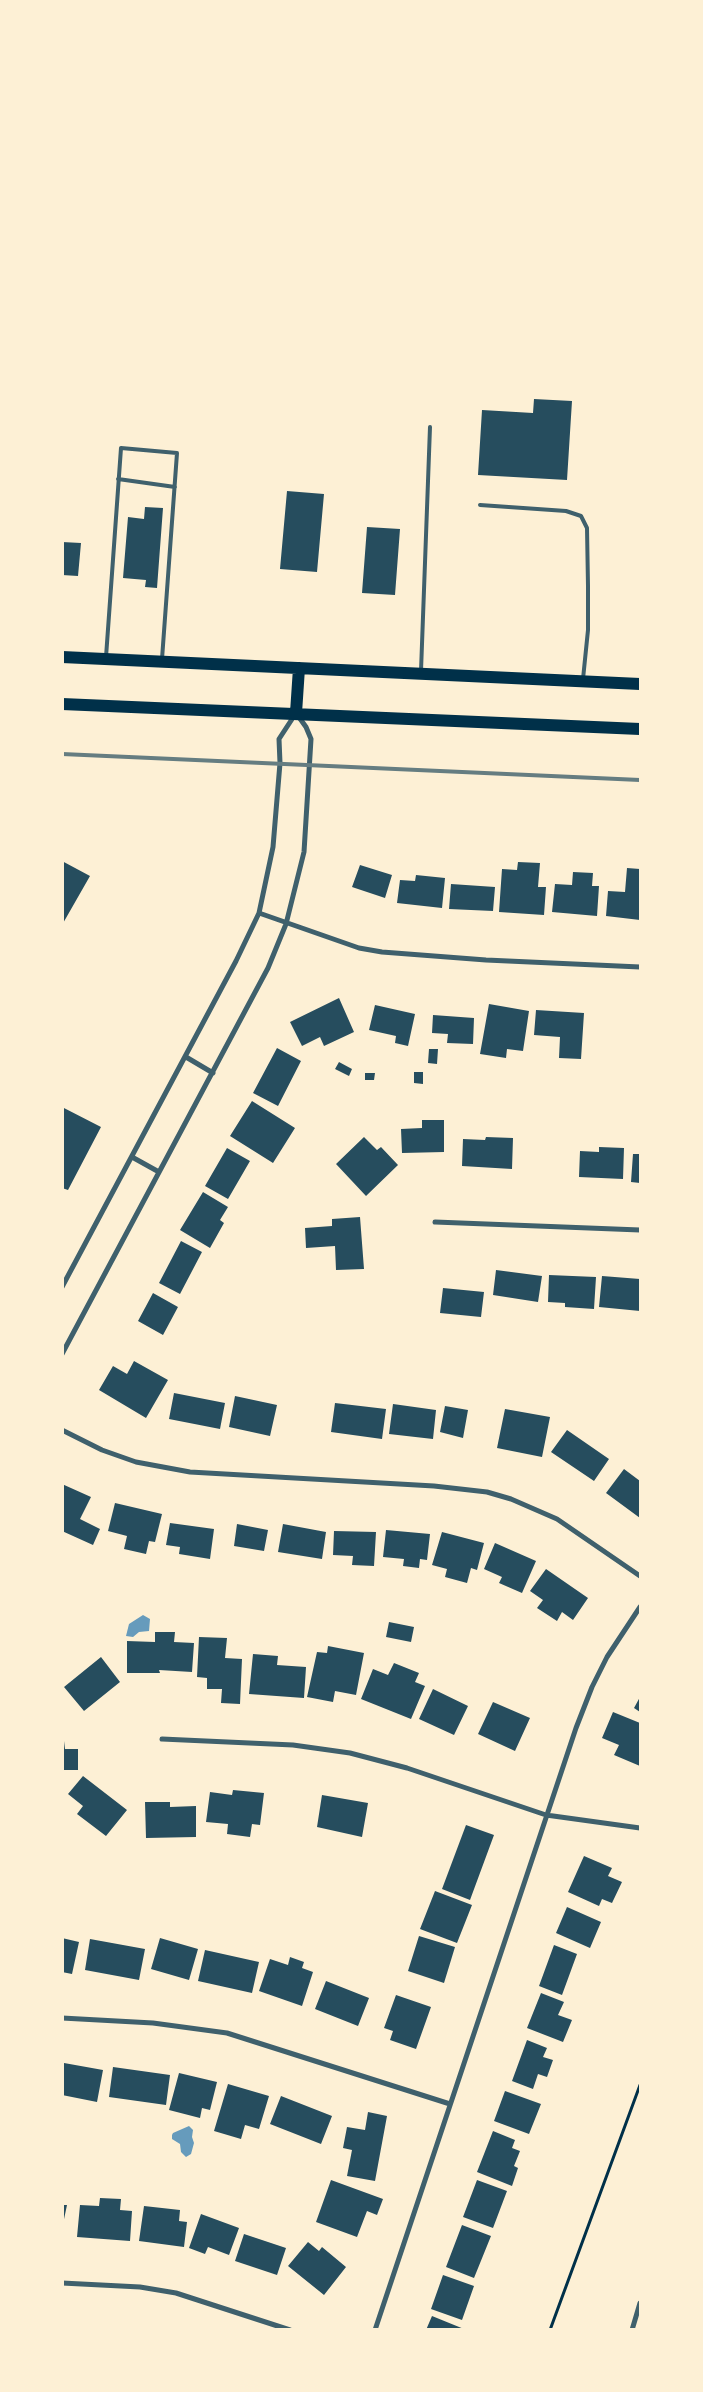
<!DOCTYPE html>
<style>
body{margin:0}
#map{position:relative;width:703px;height:2392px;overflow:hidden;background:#fdf0d5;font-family:Lora,serif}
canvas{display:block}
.frame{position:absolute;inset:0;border:64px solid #fdf0d5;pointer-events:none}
</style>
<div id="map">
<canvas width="703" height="2392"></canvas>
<div class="frame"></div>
</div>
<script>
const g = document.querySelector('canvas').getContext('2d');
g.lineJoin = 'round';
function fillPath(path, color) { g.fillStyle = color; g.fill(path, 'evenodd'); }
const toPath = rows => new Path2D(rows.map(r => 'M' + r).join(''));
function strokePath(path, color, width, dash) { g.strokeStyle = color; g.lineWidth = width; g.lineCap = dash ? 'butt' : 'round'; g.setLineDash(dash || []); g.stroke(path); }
const water = toPath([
 [143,1615,150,1619,149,1631,139,1632,133,1637,126,1636,129,1624],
 [189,2126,193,2130,192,2137,194,2143,191,2154,186,2157,181,2152,180,2144,172,2139,172,2135,173,2133]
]);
const building = toPath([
 [534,399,572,401,567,480,478,475,482,410,533,413],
 [287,491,324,494,317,572,280,569],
 [145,507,163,508,157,588,145,587,146,580,123,578,128,517,144,519],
 [367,527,400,529,395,595,362,593],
 [62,542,81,543,78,576,62,575],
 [62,861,90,876,62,925],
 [518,862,540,863,538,887,546,887,544,915,499,912,502,869,517,870],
 [360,865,392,875,385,898,352,887],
 [627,868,640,869,640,920,606,916,608,891,625,892],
 [573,872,593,873,592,886,599,886,597,916,552,912,555,884,572,885],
 [416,875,445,878,442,908,397,903,400,880,415,881],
 [451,884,495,887,493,911,449,909],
 [339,998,354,1032,324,1046,320,1037,302,1046,290,1022],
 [489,1004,529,1011,523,1051,507,1049,506,1058,480,1054],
 [375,1005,415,1014,408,1046,395,1043,396,1036,369,1030],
 [536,1010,584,1013,581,1059,559,1058,560,1037,534,1035],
 [433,1015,474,1018,473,1044,447,1043,448,1034,432,1033],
 [277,1048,301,1061,278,1106,253,1093],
 [429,1049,438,1049,437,1064,428,1063],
 [339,1062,352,1069,349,1076,335,1069],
 [414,1072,423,1072,423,1084,414,1083],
 [365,1073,375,1073,374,1080,365,1080],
 [252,1101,295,1128,273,1163,230,1136],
 [62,1107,101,1127,68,1190,62,1188],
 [422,1120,444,1120,444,1152,402,1153,401,1129,422,1128],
 [364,1137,377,1150,381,1147,398,1165,366,1196,336,1164],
 [486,1137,513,1138,512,1169,462,1166,463,1139,485,1140],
 [599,1147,624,1148,623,1179,579,1177,580,1151,599,1152],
 [227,1148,250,1161,228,1199,205,1186],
 [633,1154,640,1154,640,1183,631,1182],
 [203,1192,228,1207,220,1220,224,1223,210,1248,180,1230],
 [360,1217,364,1269,336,1270,335,1246,306,1248,305,1228,332,1226,332,1219],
 [181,1241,202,1252,180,1294,159,1283],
 [496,1270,542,1276,538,1302,493,1295],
 [549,1275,596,1277,594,1309,565,1307,565,1303,548,1302],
 [602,1276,640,1279,640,1311,599,1307],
 [443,1288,484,1292,481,1317,440,1313],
 [153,1293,178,1307,163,1335,138,1321],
 [134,1361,168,1380,146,1418,99,1390,113,1366,127,1374],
 [174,1393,225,1403,220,1429,169,1419],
 [235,1396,277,1405,270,1436,229,1427],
 [335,1403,386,1409,382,1439,331,1432],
 [393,1404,436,1410,433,1439,389,1434],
 [445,1406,468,1410,463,1438,440,1432],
 [505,1409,550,1417,542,1457,497,1448],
 [567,1430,609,1459,594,1481,551,1452],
 [624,1469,640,1481,640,1518,606,1493],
 [62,1484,91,1497,80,1519,100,1529,93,1545,62,1531],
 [115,1503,162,1514,155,1542,149,1541,146,1554,124,1549,127,1536,108,1531],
 [170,1523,214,1529,210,1559,179,1554,180,1547,166,1545],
 [237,1524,268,1530,264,1551,234,1546],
 [283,1524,326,1532,322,1559,278,1552],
 [386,1530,430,1534,427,1560,420,1559,419,1568,403,1566,404,1559,383,1557],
 [334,1531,376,1532,374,1566,352,1565,353,1556,333,1555],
 [442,1532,484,1543,477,1570,471,1568,467,1583,445,1577,447,1569,432,1565],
 [495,1543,536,1561,522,1593,499,1583,502,1577,484,1569],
 [546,1569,588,1598,573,1620,562,1612,557,1621,537,1608,543,1600,530,1591],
 [389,1622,414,1627,411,1642,386,1637],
 [155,1632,175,1632,174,1642,194,1643,192,1672,159,1670,160,1673,127,1673,127,1641,155,1642],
 [199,1637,227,1638,225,1658,242,1659,240,1704,221,1703,222,1689,207,1689,207,1678,197,1677],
 [328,1646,364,1653,356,1695,335,1691,333,1702,307,1697,317,1652,327,1653],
 [253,1654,278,1656,277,1665,306,1667,304,1698,249,1694],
 [101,1657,120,1682,84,1711,64,1687],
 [394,1663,419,1673,415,1682,425,1686,411,1719,361,1699,373,1669,388,1675],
 [433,1689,468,1706,454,1735,419,1719],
 [640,1697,640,1712,634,1708],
 [493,1702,530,1718,515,1751,478,1734],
 [613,1712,640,1723,640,1766,614,1755,619,1745,602,1738],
 [62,1725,65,1749,78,1749,78,1770,62,1770],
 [83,1776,127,1810,106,1836,77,1814,83,1806,68,1794],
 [233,1790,264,1793,260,1825,252,1824,250,1837,227,1834,228,1824,206,1822,210,1792,232,1795],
 [322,1795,368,1803,362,1837,317,1827],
 [145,1802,170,1802,170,1807,196,1806,196,1837,146,1838],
 [466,1825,494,1835,470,1900,442,1889],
 [584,1856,612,1868,608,1876,622,1882,612,1903,602,1899,599,1906,568,1892],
 [435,1891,472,1905,457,1943,420,1929],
 [567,1907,601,1922,590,1948,556,1933],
 [419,1936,455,1947,444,1983,408,1971],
 [62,1938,79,1942,72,1974,62,1972],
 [160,1938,198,1949,189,1980,151,1969],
 [90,1939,145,1949,139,1980,85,1970],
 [554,1945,577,1954,562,1995,539,1986],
 [205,1950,259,1962,252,1993,198,1981],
 [290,1957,304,1962,302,1968,313,1972,302,2006,259,1991,270,1959,288,1965],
 [326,1981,369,1998,358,2026,315,2009],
 [541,1993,564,2002,558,2015,572,2020,563,2042,527,2028],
 [396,1995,431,2007,416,2049,390,2040,393,2031,384,2028],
 [527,2040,547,2048,543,2057,553,2060,547,2077,538,2074,533,2089,512,2081],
 [64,2063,103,2070,97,2102,62,2095],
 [113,2067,170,2075,166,2105,109,2097],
 [179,2073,217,2082,210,2110,202,2108,200,2118,169,2110],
 [228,2084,269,2096,259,2129,245,2125,241,2139,214,2131],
 [505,2091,541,2104,529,2134,494,2121],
 [281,2096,332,2116,321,2144,270,2124],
 [368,2112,387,2116,375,2181,347,2176,352,2150,343,2148,347,2127,365,2130],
 [493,2131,515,2140,512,2148,520,2151,514,2166,518,2168,512,2186,477,2172],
 [331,2180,383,2199,377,2215,367,2211,357,2237,316,2222],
 [477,2180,507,2191,493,2228,463,2217],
 [100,2198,121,2199,120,2210,132,2211,130,2241,77,2237,80,2205,99,2206],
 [62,2205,67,2205,63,2224,62,2224],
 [144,2206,180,2210,179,2221,187,2222,184,2247,139,2241],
 [201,2214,239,2228,229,2255,208,2247,205,2254,189,2248],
 [462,2225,491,2236,474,2278,446,2267],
 [244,2234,286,2248,277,2275,235,2261],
 [308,2242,319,2251,322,2247,346,2267,324,2295,288,2266],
 [443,2275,474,2286,462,2320,431,2309],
 [432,2316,464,2329,464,2330,426,2330]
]);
const path = toPath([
 [550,2330,640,2085]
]);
const service = toPath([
 [118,479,175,487],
 [480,505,566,511,581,516,587,528,588,586,588,630,583,679],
 [106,657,121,448,177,453,162,659],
 [421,671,430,427]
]);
const minor = toPath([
 [259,913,359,948,382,952,486,960,640,967],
 [186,1057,213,1073],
 [132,1157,159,1172],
 [435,1222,640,1230],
 [62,1287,236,961,259,913,273,847,280,763,279,739,296,713,306,727,311,739,304,852,286,924,268,968,62,1354],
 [62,1430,102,1450,136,1462,190,1472,434,1486,487,1492,511,1499,557,1519,640,1576],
 [162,1739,293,1745,350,1753,407,1768,546,1815,640,1828],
 [62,2018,153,2023,227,2033,450,2104],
 [62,2283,140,2287,176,2293,290,2330],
 [375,2330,576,1728,592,1687,607,1657,640,1607],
 [632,2330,640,2303]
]);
const primary = toPath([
 [62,657,640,684],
 [62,704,640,729],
 [296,713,299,668]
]);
const rail = toPath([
 [62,754,640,780]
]);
fillPath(water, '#669bbc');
fillPath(building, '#264d5e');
strokePath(path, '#003049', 3);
strokePath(service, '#3f606c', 4);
strokePath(minor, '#3f606c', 5);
strokePath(primary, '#003049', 12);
strokePath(rail, '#657d81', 4);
</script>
